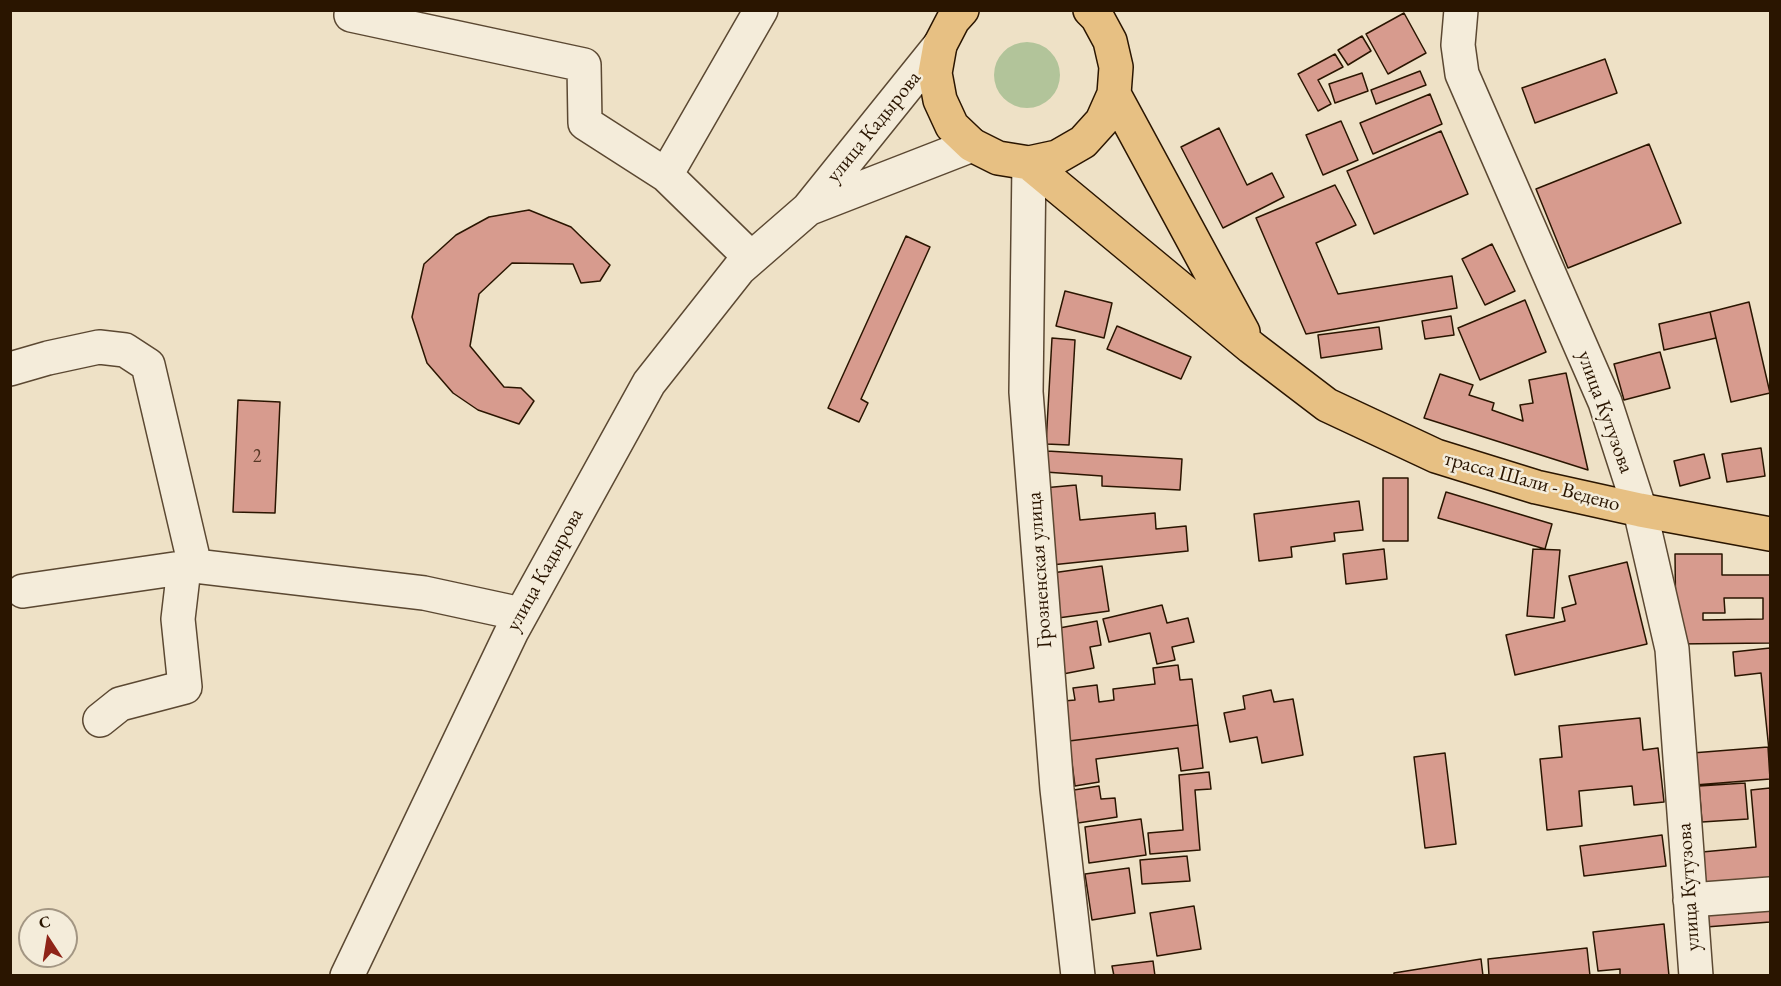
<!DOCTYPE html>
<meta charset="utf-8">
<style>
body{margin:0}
#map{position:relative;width:1781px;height:986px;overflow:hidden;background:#eee1c6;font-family:"EB Garamond",serif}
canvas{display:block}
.frame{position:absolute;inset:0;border:12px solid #2a1500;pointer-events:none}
.north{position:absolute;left:18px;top:908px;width:60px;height:60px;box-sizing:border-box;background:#f4ecda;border:2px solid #a39683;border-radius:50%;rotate:348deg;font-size:16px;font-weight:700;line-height:24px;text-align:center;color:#2a1500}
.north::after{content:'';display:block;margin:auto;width:21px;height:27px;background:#8f2418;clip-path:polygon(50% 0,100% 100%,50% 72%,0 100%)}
</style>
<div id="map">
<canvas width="1781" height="986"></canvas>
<div class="frame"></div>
<div class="north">С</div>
</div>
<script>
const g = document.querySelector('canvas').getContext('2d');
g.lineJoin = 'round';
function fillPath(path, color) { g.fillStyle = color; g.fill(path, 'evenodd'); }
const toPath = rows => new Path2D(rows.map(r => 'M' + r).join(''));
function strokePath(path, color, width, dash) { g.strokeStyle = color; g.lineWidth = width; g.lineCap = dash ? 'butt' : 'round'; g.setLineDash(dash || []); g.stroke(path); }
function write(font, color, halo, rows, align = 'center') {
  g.font = font + ' "EB Garamond",serif'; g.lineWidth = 5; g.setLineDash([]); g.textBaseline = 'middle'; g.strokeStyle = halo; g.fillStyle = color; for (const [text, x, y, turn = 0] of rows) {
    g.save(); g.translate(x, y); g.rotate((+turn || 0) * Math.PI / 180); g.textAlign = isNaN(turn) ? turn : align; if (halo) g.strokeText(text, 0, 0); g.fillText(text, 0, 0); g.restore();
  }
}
const green = toPath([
 '994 75a33 33 0 1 1 66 0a33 33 0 1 1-66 0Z'
]);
const building = toPath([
 [1404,13,1426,53,1388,74,1366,34,1404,13],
 [1362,36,1371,51,1348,65,1338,50,1362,36],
 [1335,54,1343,67,1318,80,1331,104,1318,111,1298,74,1335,54],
 [1605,59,1617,93,1535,123,1522,88,1605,59],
 [1420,71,1426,85,1376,104,1371,90,1420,71],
 [1362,73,1368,91,1335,103,1329,84,1362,73],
 [1430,94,1442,124,1373,154,1360,123,1430,94],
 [1341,121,1358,160,1323,175,1306,135,1341,121],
 [1219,128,1247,185,1272,173,1284,197,1223,228,1181,147,1219,128],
 [1441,131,1468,194,1374,234,1347,171,1441,131],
 [1649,144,1681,223,1568,268,1536,189,1649,144],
 [1335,185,1356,225,1316,243,1338,294,1452,276,1457,308,1306,334,1256,218,1335,185],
 [529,210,571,227,610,265,600,281,581,283,573,264,512,263,479,294,470,346,504,387,521,388,534,401,519,424,478,410,453,393,427,363,412,317,424,264,456,235,489,217,529,210],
 [906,236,930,247,861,399,868,403,859,422,828,408,906,236],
 [1492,244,1515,291,1485,305,1462,259,1492,244],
 [1065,291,1112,303,1104,338,1056,326,1065,291],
 [1525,300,1546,352,1480,380,1458,328,1525,300],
 [1749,302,1770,393,1731,402,1710,312,1749,302],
 [1710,312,1716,338,1664,350,1659,324,1710,312],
 [1451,316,1454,335,1425,339,1422,321,1451,316],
 [1117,326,1191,357,1181,379,1107,349,1117,326],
 [1379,327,1382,349,1321,358,1318,335,1379,327],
 [1052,338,1075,340,1069,445,1046,444,1052,338],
 [1660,352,1670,388,1624,400,1614,364,1660,352],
 [1566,373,1588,470,1424,418,1440,374,1473,385,1469,395,1494,403,1492,410,1523,421,1520,405,1533,403,1529,380,1566,373],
 [238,400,280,402,275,513,233,512,238,400],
 [1761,448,1765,476,1727,482,1722,454,1761,448],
 [1047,451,1182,459,1180,490,1102,486,1102,476,1045,472,1047,451],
 [1704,454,1710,478,1680,486,1674,461,1704,454],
 [1383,478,1408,478,1408,541,1383,541,1383,478],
 [1076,485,1080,520,1155,513,1156,529,1186,526,1188,551,1051,565,1043,488,1076,485],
 [1446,492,1552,524,1545,549,1438,518,1446,492],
 [1359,501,1363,530,1334,533,1335,541,1291,547,1292,557,1259,561,1254,514,1359,501],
 [1384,549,1387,579,1346,584,1343,554,1384,549],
 [1533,549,1560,550,1554,618,1527,616,1533,549],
 [1675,554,1722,554,1722,575,1770,575,1770,643,1676,644,1675,554],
 [1724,598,1763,598,1763,619,1703,620,1703,613,1725,613,1724,598],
 [1627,562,1647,644,1515,675,1506,635,1565,621,1562,608,1576,604,1569,576,1627,562],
 [1102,566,1109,611,1058,618,1052,573,1102,566],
 [1162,605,1167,623,1188,618,1194,642,1172,647,1175,660,1157,664,1150,633,1109,642,1103,619,1162,605],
 [1097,621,1101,645,1090,647,1094,668,1063,674,1054,629,1097,621],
 [1770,648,1770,760,1761,673,1735,676,1733,652,1770,648],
 [1178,665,1180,680,1192,679,1198,725,1069,741,1064,701,1075,700,1073,688,1097,685,1099,702,1114,700,1113,689,1155,684,1153,668,1178,665],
 [1271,690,1274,702,1293,699,1303,755,1262,763,1257,737,1230,742,1224,713,1245,709,1243,696,1271,690],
 [1640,718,1643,750,1658,748,1664,802,1634,805,1632,786,1579,791,1582,826,1547,830,1540,759,1562,757,1559,726,1640,718],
 [1198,725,1203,768,1181,771,1178,748,1096,759,1099,782,1075,786,1069,741,1198,725],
 [1768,747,1770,779,1695,785,1692,753,1768,747],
 [1445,753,1456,844,1425,848,1414,757,1445,753],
 [1209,772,1211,789,1195,790,1200,850,1150,854,1148,833,1183,830,1179,775,1209,772],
 [1745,783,1748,819,1702,822,1699,786,1745,783],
 [1099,786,1101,799,1115,798,1117,817,1078,823,1074,790,1099,786],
 [1770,788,1770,883,1706,888,1702,852,1756,847,1751,790,1770,788],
 [1141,819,1146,855,1089,863,1085,827,1141,819],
 [1662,835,1666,866,1584,876,1580,846,1662,835],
 [1187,856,1190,881,1142,884,1140,860,1187,856],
 [1129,868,1135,913,1092,920,1085,874,1129,868],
 [1770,899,1770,922,1706,927,1704,904,1770,899],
 [1194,906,1201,949,1157,956,1150,913,1194,906],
 [1664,924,1669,976,1620,976,1620,969,1598,971,1593,932,1664,924],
 [1587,948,1590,976,1489,976,1488,959,1587,948],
 [1481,959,1483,976,1394,976,1394,973,1481,959],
 [1153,961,1155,976,1114,976,1112,966,1153,961]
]);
const minor = toPath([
 [1461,10,1458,45,1462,74,1605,402,1640,510,1672,649,1696,976],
 [351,15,584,65,585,123,666,175],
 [1029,163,1026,392,1057,789,1078,976],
 [810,208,972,145],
 [751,258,666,175,761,10],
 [10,369,48,358,99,347,125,350,148,365,195,566],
 [23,591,195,566,424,593,521,614],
 [100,720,120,704,185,687,178,619,184,568],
 [1690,900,1770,894],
 [347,976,512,631,649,383,739,269,808,209,940,45]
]);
const major = toPath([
 [962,10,953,20,940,45,935,73,940,100,952,126,972,145,998,158,1029,163,1057,157,1083,142,1102,121,1114,94,1116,67,1110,41,1097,17,1090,10],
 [1114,94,1243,332],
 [1029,163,1251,347,1327,405,1436,456,1536,487,1640,510,1770,534]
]);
const numberNames = [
 ["2",257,457]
];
const streetNames = [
 ["улица Кадырова",874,127,-51],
 ["улица Кутузова",1605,412,70],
 ["трасса Шали - Ведено",1532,482,15],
 ["улица Кадырова",545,570,-61],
 ["Грозненская улица",1040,570,-94],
 ["улица Кутузова",1689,887,-94]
];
fillPath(green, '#b2c49a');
fillPath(building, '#d79b8e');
strokePath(building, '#2a1500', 1.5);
strokePath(minor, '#5b4832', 36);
strokePath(major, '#2a1500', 36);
strokePath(minor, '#f4ecda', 33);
strokePath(major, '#e7c083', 33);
write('18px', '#553624', null, numberNames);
write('21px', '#2a1500', '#f4ecda', streetNames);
</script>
